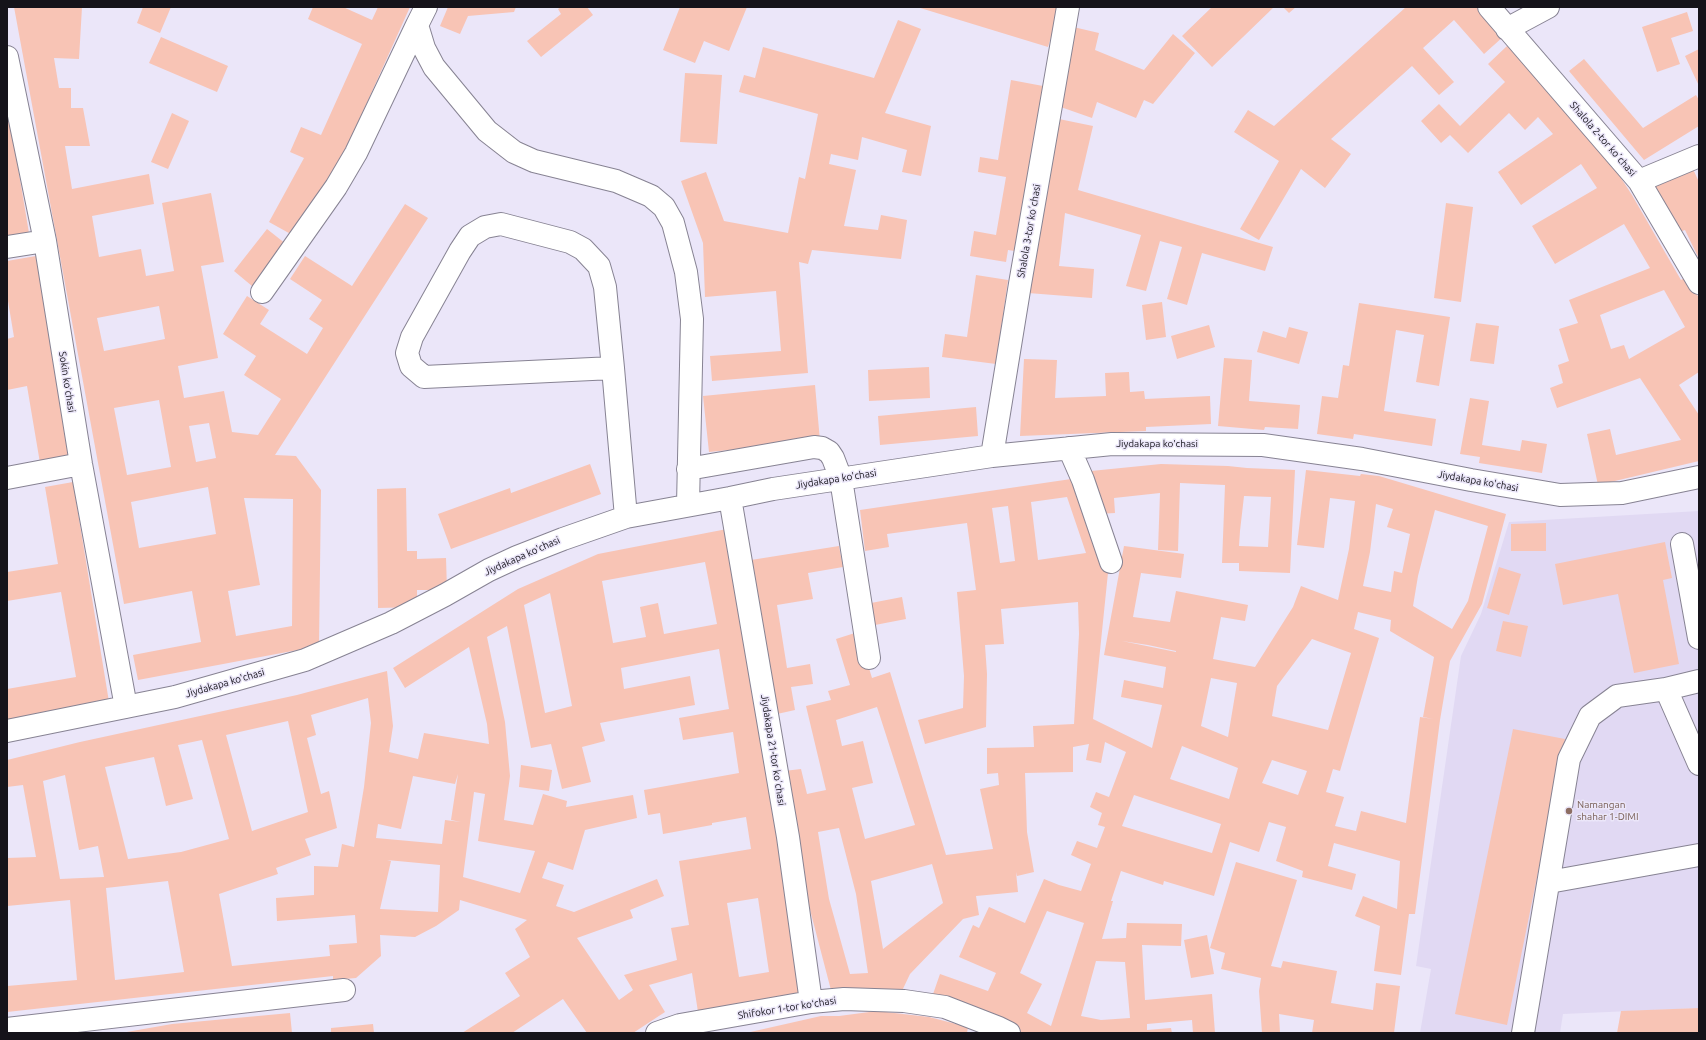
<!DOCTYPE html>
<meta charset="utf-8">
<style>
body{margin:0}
#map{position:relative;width:1706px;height:1040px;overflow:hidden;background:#ebe6f9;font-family:Ubuntu,sans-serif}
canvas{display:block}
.frame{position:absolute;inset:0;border:8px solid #15131a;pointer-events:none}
</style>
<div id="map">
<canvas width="1706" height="1040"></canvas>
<div class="frame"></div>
</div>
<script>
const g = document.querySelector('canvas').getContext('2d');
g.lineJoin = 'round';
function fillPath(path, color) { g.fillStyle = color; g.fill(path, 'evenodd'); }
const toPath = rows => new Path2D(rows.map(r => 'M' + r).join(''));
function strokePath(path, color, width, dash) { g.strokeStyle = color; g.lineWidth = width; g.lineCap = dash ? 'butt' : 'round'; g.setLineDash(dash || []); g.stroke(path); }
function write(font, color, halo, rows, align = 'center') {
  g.font = font + ' Ubuntu,sans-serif'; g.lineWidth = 3; g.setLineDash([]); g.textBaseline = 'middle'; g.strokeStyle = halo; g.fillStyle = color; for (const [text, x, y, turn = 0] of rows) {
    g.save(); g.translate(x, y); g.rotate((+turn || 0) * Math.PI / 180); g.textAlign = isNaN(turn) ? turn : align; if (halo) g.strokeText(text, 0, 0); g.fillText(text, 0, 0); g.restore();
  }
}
const built = toPath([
 [1699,511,1699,1008,1563,1014,1560,1033,1420,1033,1431,969,1416,966,1461,656,1481,614,1509,522]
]);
const building = toPath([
 [14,7,57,8,57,7,82,7,79,59,54,58,59,88,71,88,71,108,83,108,90,146,65,146,72,189,149,174,154,204,92,216,99,257,141,249,146,276,174,271,162,203,211,193,224,262,201,266,218,358,178,366,184,398,224,391,232,432,258,435,281,399,244,375,256,356,223,334,247,296,269,310,260,324,307,354,323,328,309,319,322,300,290,279,305,256,352,286,405,204,428,218,275,455,296,456,321,490,319,646,138,680,133,655,201,642,192,591,124,604],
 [159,306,165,339,104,351,97,318],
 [159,400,171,467,127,475,114,408],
 [209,423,216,458,196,462,189,426],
 [208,487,216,534,139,548,131,502],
 [244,498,293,499,292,626,236,636,228,591,260,585],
 [143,7,171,7,160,33,137,23],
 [313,7,343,7,372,20,378,7,410,7,347,147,296,237,269,222,304,158,290,152,301,127,321,135,362,44,308,19],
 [448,7,516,7,514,12,468,16,460,34,440,26],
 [561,7,587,7,593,15,541,57,527,41,561,14,558,9],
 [680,7,747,7,729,51,704,41,695,63,663,50],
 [917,7,1060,7,1048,47],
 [1212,7,1274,7,1212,67,1182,36],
 [1283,7,1296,7,1289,13],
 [1406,7,1478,7,1504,36,1484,54,1454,20,1423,48,1454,82,1439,95,1412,66,1331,139,1351,154,1325,188,1301,169,1259,240,1240,229,1279,161,1234,132,1248,110,1274,126],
 [1687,12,1693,31,1671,38,1680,64,1657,72,1642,27],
 [898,20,921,29,885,113,931,126,921,176,902,172,907,150,862,137,858,160,831,154,829,164,856,170,844,226,878,230,881,215,907,220,901,259,812,250,808,264,799,262,808,373,712,381,710,356,781,351,776,291,705,297,703,243,681,181,706,172,724,221,788,233,799,177,805,179,818,114,739,92,744,75,755,78,763,47,874,78],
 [1069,26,1099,33,1095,50,1144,70,1173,34,1195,53,1153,104,1144,100,1136,118,1097,102,1092,118,1055,105],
 [161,37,228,66,217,92,149,63],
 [1507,46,1595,138,1632,195,1681,280,1686,277,1699,298,1699,372,1679,385,1699,415,1699,461,1598,485,1587,434,1610,429,1616,455,1681,440,1640,378,1557,408,1550,388,1563,383,1558,365,1569,361,1559,329,1578,323,1569,300,1650,268,1624,224,1555,264,1532,226,1597,188,1581,164,1521,205,1498,172,1553,134,1538,117,1525,130,1509,113,1468,153,1450,135,1441,143,1421,121,1439,104,1460,126,1505,82,1488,64],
 [1664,290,1685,327,1629,359,1624,345,1611,349,1600,315],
 [1699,49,1699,86,1685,56],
 [1584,59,1643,128,1696,95,1699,100,1699,126,1644,160,1569,71],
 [685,73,722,75,717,144,680,142],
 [1011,80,1043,86,1029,165,1036,166,1021,252,1008,250,1006,262,970,256,974,231,996,235,1006,177,978,172,980,157,998,160],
 [7,102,29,233,7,237],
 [172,113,189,121,168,169,151,162],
 [1054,118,1093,126,1078,190,1273,247,1265,271,1202,253,1187,305,1167,299,1182,247,1160,241,1146,291,1126,286,1141,235,1065,213,1059,266,1094,269,1092,298,1028,293],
 [1692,167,1699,182,1699,259,1685,230,1677,233,1654,185],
 [1446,203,1473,207,1461,302,1434,298],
 [267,229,286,244,252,286,234,271],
 [36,256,69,458,40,463,27,386,7,390,7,339,14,337,7,295,7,261],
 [976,275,1008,280,996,364,942,357,945,334,967,337],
 [1162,302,1166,337,1146,340,1142,305],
 [1359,303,1450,317,1439,386,1416,382,1424,335,1396,330,1384,411,1436,419,1432,446,1354,434,1353,439,1317,434,1322,396,1338,398,1343,365,1349,366],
 [1476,323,1499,326,1494,364,1470,361],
 [1209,325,1215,347,1177,359,1171,336],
 [1289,327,1308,332,1299,364,1257,352,1263,331,1286,338],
 [1224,358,1252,360,1249,401,1300,405,1298,429,1265,427,1264,430,1218,426],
 [1024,359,1057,360,1055,398,1106,396,1105,373,1129,372,1130,392,1144,391,1145,399,1210,396,1211,424,1146,427,1146,431,1020,436],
 [929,367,930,398,869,401,868,370],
 [815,385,820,441,709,452,703,396],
 [1470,398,1489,401,1482,445,1520,451,1522,440,1547,444,1542,473,1479,463,1480,457,1460,454],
 [976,407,978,436,880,445,878,416],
 [590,464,601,494,451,549,438,514,510,488,511,493],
 [1161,464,1228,466,1247,468,1295,470,1290,573,1239,571,1239,563,1222,563,1225,485,1180,483,1178,551,1158,550,1160,493,1114,498,1115,513,1097,514,1091,471],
 [1244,496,1271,497,1268,547,1239,546,1240,531],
 [1306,470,1360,476,1361,474,1379,476,1506,514,1482,604,1450,661,1440,720,1415,914,1409,914,1401,975,1374,971,1380,926,1355,916,1363,896,1397,909,1400,861,1334,843,1328,866,1356,874,1352,890,1302,877,1303,871,1276,861,1286,827,1269,822,1259,852,1230,842,1214,896,1164,881,1163,885,1121,871,1111,901,1113,901,1102,939,1126,938,1127,923,1182,924,1181,946,1142,945,1145,1000,1212,994,1215,1033,1193,1033,1192,1020,1147,1024,1147,1030,1171,1028,1172,1033,1022,1033,999,1021,932,997,940,974,988,991,996,973,959,957,973,925,979,928,989,907,1025,923,1044,879,1059,885,1081,891,1091,864,1071,855,1077,841,1097,848,1105,827,1098,825,1102,813,1090,807,1096,792,1109,797,1126,752,1105,742,1101,763,1086,760,1089,744,1073,747,1073,772,1025,773,1027,832,1034,872,1017,876,1016,872,1018,892,976,896,979,915,963,919,910,974,901,993,832,994,808,902,795,817,784,771,801,769,807,794,826,790,806,706,831,700,828,691,850,685,836,639,858,632,872,678,890,672,946,855,993,849,980,789,999,785,998,773,987,774,987,748,1034,747,1033,726,1074,724,1079,634,1078,602,1001,609,1004,644,985,645,987,674,986,727,925,744,918,720,963,708,964,676,957,592,976,590,967,523,887,534,889,547,865,551,860,510,1078,478,1109,563,1093,719,1152,748,1162,705,1121,697,1124,680,1163,688,1166,667,1104,655,1124,546,1184,554,1181,578,1141,573,1133,617,1170,622,1176,591,1248,605,1245,621,1221,617,1213,659,1255,667,1293,607,1301,586,1338,600,1349,549,1355,501,1330,498,1324,548,1297,545],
 [1067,497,1086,553,1038,560,1031,502],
 [1376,504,1393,509,1387,527,1410,534,1402,573,1394,571,1391,592,1363,586,1370,552],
 [1008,506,1015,561,1000,563,992,508],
 [1435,510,1488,526,1468,601,1452,629,1413,606,1418,576],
 [1358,612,1391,620,1390,631,1434,657,1423,717,1433,719,1420,717,1406,823,1361,811,1356,831,1335,826,1344,797,1326,792,1333,769,1340,771,1379,638,1354,629],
 [1312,639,1351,653,1328,730,1272,716,1277,686],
 [1122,641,1148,645,1176,651,1176,652],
 [1211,678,1237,683,1228,737,1201,726],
 [877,707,915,825,865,839,852,788,873,783,863,741,842,746,836,720],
 [1182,746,1238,768,1229,799,1170,779],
 [1272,760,1307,771,1298,795,1262,783],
 [1134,795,1221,824,1212,853,1122,826],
 [839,828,856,894,868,973,850,974,829,899,818,832],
 [932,864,943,903,883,949,871,881],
 [1047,911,1084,923,1051,1026,1027,1013,1042,984,1020,973],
 [1096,961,1125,962,1130,1018,1101,1020,1081,1016],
 [73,482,109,702,7,720,7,689,76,677,61,592,7,601,7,572,58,564,45,487],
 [406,488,407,551,417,551,417,559,446,558,447,590,417,590,417,607,378,608,377,489],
 [1546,523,1546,551,1511,551,1511,524],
 [727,529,784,870,800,998,698,1012,692,973,649,985,665,1012,633,1033,587,1033,563,999,512,1033,462,1033,520,996,505,973,530,957,515,929,527,920,460,900,459,910,436,926,415,937,380,935,381,956,356,978,333,980,333,976,7,1012,7,986,77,980,70,900,7,906,7,858,36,857,23,785,7,787,7,760,80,742,297,695,387,671,393,726,389,752,418,759,424,733,489,744,487,724,469,647,405,688,393,668,518,589,598,554],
 [705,562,717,624,664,634,658,603,640,607,646,637,613,643,602,581],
 [550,593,572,706,545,713,524,605],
 [507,626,531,748,551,744,562,789,591,782,582,747,605,741,600,723,695,705,690,676,624,689,621,668,719,649,729,709,679,718,683,740,733,732,739,773,644,790,648,815,660,813,663,834,712,825,712,823,746,817,751,849,679,861,689,925,671,928,677,960,624,975,633,990,619,1000,577,938,633,918,630,910,664,896,657,879,574,912,556,906,564,885,542,878,548,862,573,870,585,830,637,818,633,795,566,807,567,801,543,794,533,825,504,820,510,776,505,722,487,637],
 [368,698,371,723,364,787,354,847,342,844,338,867,314,866,314,895,276,898,277,921,355,915,357,943,329,945,330,956,232,966,219,894,278,874,276,868,311,855,305,839,337,828,329,791,321,794,307,738,316,735,311,715],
 [288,721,308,812,252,831,226,735],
 [202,740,229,839,181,852,128,859,105,767,154,757,166,806,193,799,178,745],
 [458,774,451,820,461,822,445,820,442,844,376,838,378,824,401,829,413,776,455,784],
 [65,775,79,850,98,846,104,877,60,879,43,781],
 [474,792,485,794,478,841,535,851,520,893,463,877],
 [387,860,440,865,438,912,380,909,391,861],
 [168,881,184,972,115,980,106,888],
 [758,898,769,972,739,977,727,903],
 [1665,542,1672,578,1663,580,1679,664,1634,673,1618,594,1563,605,1555,564],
 [839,546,843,567,808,573,813,599,777,605,787,668,810,664,813,684,791,687,795,710,777,714,751,560],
 [1499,567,1521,574,1509,615,1487,608],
 [902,597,906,619,875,625,871,603],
 [1503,621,1528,626,1521,657,1496,651],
 [1513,729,1565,739,1507,1025,1455,1014],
 [521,765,552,770,549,791,519,787],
 [1236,862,1297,880,1271,966,1281,968,1283,961,1337,971,1331,1003,1373,1010,1376,983,1400,986,1394,1033,1312,1033,1314,1020,1279,1014,1280,1033,1262,1033,1259,991,1261,978,1221,969,1225,953,1210,948],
 [1207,935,1214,974,1191,978,1184,940],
 [1699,1008,1699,1033,1617,1033,1621,1011],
 [877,1011,929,1017,968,1027,967,1033,746,1033,821,1016,839,1016],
 [290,1013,292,1033,121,1033,172,1024],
 [373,1024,374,1033,331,1033,331,1028]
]);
const minor = toPath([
 [426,7,417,25,424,48,434,67,487,131,514,152,534,161,616,181,651,196,664,207,673,223,686,272,692,319,688,505],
 [1489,7,1639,181,1699,283],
 [1507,29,1548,7],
 [7,57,45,241,81,464,126,707],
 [1639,181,1699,156],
 [7,247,45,241],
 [262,292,336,187,356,153,417,25],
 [613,368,424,377,411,366,407,353,412,337,460,251,470,236,485,227,501,224,570,242,583,249,599,266,605,287,613,368,626,517],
 [1069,448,1083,480,1111,562],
 [992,456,1020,284,1068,7],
 [688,469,814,447,822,448,829,452,833,458,841,479,869,658],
 [7,478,81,464],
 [730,498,788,837,811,1002],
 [1682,544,1699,638],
 [1666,689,1699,764],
 [7,731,175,697,305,660,391,623,445,595,489,570,517,557,563,539,626,517,730,498,773,489,992,456,1112,444,1263,445,1362,459,1471,480,1560,495,1622,493,1699,477],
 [1549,882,1699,855],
 [7,1029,344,990],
 [657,1033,680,1025,811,1002,844,999,904,1001,945,1007,999,1028,1009,1033],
 [1523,1033,1569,759,1590,716,1617,696,1666,689,1699,681]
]);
const markers = [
 [1569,811,4,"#8d6e63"]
];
const streetNames = [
 ["Shalola 2-tor koʼchasi",1603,139,49],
 ["Shalola 3-tor koʼchasi",1029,231,-80],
 ["Sokin koʻchasi",67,382,81],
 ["Jiydakapa ko'chasi",1157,444],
 ["Jiydakapa ko'chasi",836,479,-9],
 ["Jiydakapa ko'chasi",1478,481,10],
 ["Jiydakapa ko'chasi",522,556,-24],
 ["Jiydakapa ko'chasi",225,683,-16],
 ["Jiydakapa 21-tor koʼchasi",773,750,81],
 ["Shifokor 1-tor koʻchasi",787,1008,-9]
];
const educationNames = [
 ["Namangan",1577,805],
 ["shahar 1-DIMI",1577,817]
];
fillPath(built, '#e1d9f3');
fillPath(building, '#f8c4b5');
strokePath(minor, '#878393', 24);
strokePath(minor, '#fff', 22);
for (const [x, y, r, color] of markers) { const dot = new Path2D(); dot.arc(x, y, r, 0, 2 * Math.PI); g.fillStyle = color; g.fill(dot); strokePath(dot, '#ebe6f9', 1.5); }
write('10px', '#15131a', '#ebe6f9', streetNames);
write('10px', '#785e54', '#ebe6f9', educationNames, 'left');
</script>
